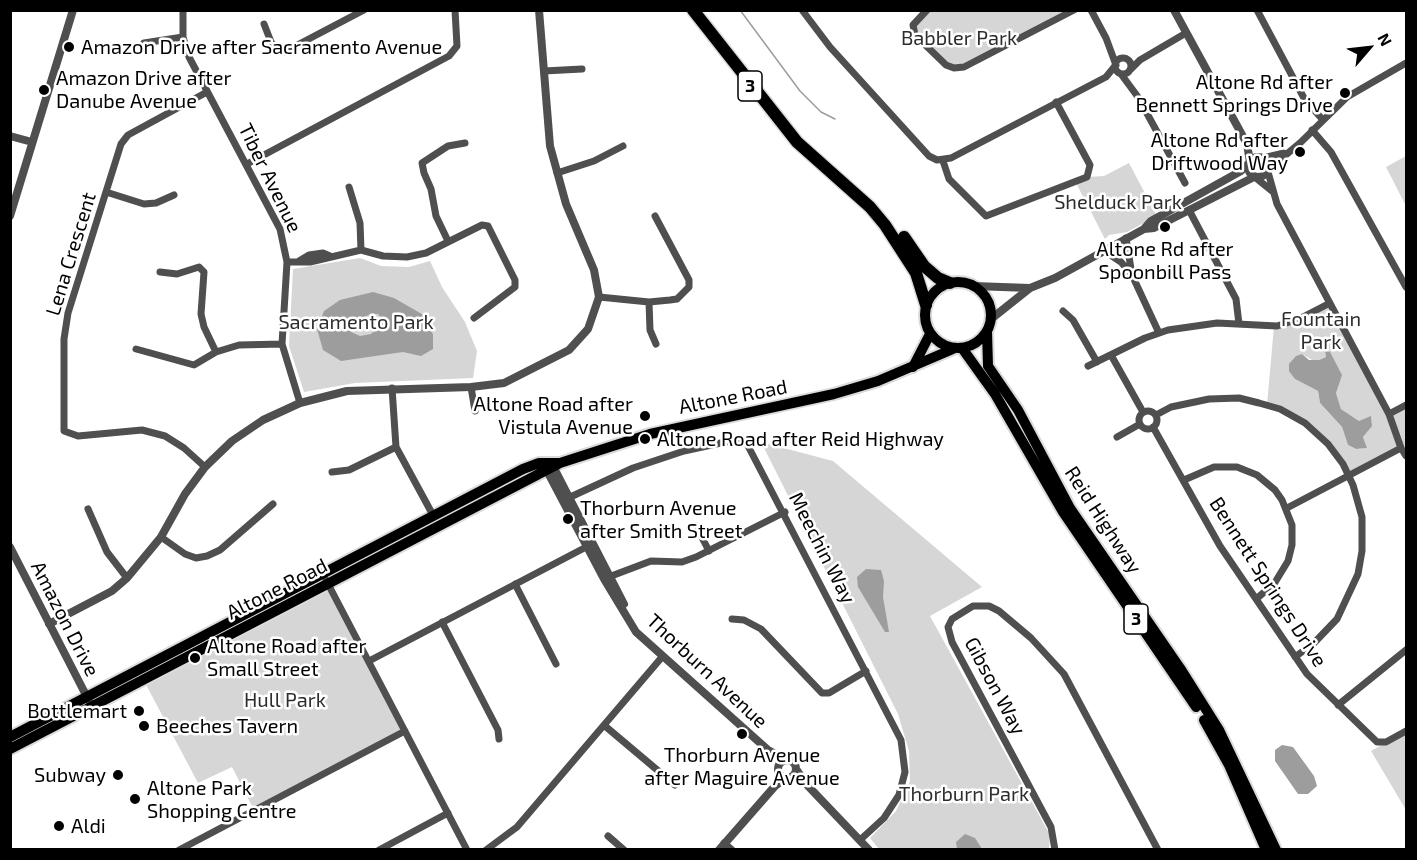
<!DOCTYPE html>
<style>
body{margin:0}
#map{position:relative;width:1417px;height:860px;overflow:hidden;background:#fff;font-family:"Exo 2",sans-serif}
canvas{display:block}
.frame{position:absolute;inset:0;border:12px solid #000;pointer-events:none}
.north{position:absolute;left:1339px;top:18px;width:60px;height:60px;-webkit-text-stroke:4px #fff;paint-order:stroke;rotate:62deg;font-size:16px;font-weight:700;line-height:24px;text-align:center;color:#000}
.north::after{content:'';display:block;margin:auto;width:21px;height:27px;background:#000;clip-path:polygon(50% 0,100% 100%,50% 72%,0 100%)}
</style>
<div id="map">
<canvas width="1417" height="860"></canvas>
<div class="frame"></div>
<div class="north">N</div>
</div>
<script>
const g = document.querySelector('canvas').getContext('2d');
g.lineJoin = 'round';
function fillPath(path, color) { g.fillStyle = color; g.fill(path, 'evenodd'); }
const toPath = rows => new Path2D(rows.map(r => 'M' + r).join(''));
function strokePath(path, color, width, dash) { g.strokeStyle = color; g.lineWidth = width; g.lineCap = dash ? 'butt' : 'round'; g.setLineDash(dash || []); g.stroke(path); }
function write(font, color, halo, rows, align = 'center') {
  g.font = font + ' "Exo 2",sans-serif'; g.lineWidth = 5; g.setLineDash([]); g.textBaseline = 'middle'; g.strokeStyle = halo; g.fillStyle = color; for (const [text, x, y, turn = 0] of rows) {
    g.save(); g.translate(x, y); g.rotate((+turn || 0) * Math.PI / 180); g.textAlign = isNaN(turn) ? turn : align; if (halo) g.strokeText(text, 0, 0); g.fillText(text, 0, 0); g.restore();
  }
}
const green = toPath([
 [927,11,1074,11,954,68,915,35,917,17],
 [1406,156,1406,206,1386,167],
 [1129,163,1157,216,1127,232,1109,235,1105,239,1076,183,1087,177,1104,176],
 [360,258,381,266,409,267,430,261,442,287,465,322,477,351,473,378,355,383,304,392,289,346,293,269],
 [1330,303,1389,414,1406,405,1406,456,1401,448,1349,476,1321,436,1267,405,1274,326],
 [1325,351,1341,374,1336,393,1341,409,1359,421,1371,417,1372,425,1363,437,1367,448,1356,449,1348,445,1342,427,1320,403,1318,391,1295,379,1302,354,1312,360,1319,360,1326,357],
 [761,442,833,461,982,587,930,616,1050,835,1049,849,879,849,870,838,896,811,910,781,909,751,898,714],
 [328,583,405,731,254,810,232,767,198,783,143,679],
 [1406,731,1406,810,1371,751]
]);
const water = toPath([
 [373,292,394,298,427,317,433,335,433,349,421,356,403,352,341,361,323,350,317,329,324,311,340,300],
 [371,314,378,314,383,320,379,327,371,334,360,336,351,332,350,324],
 [1325,351,1330,352,1342,375,1336,393,1341,409,1359,421,1371,416,1372,426,1363,437,1367,448,1356,449,1348,445,1342,427,1320,403,1318,391,1295,379,1289,371,1289,364,1296,356,1302,354,1309,360,1319,360,1326,357],
 [866,569,881,570,884,581,883,597,889,632,885,632,858,587,857,577],
 [1282,745,1293,747,1314,776,1317,786,1308,794,1298,794,1275,761,1275,750],
 [965,834,975,838,982,849,957,849,956,842]
]);
const stream = toPath([
 [740,10,800,91,821,112,835,119]
]);
const minor = toPath([
 [183,10,183,37,189,57,280,229,287,262,282,344,300,403],
 [802,10,830,47,929,156,937,160,951,158,1106,77,1115,66],
 [927,10,913,25,915,35,946,65,954,68,964,67,1074,10],
 [1091,10,1106,38,1116,65],
 [1257,10,1305,100,1323,120],
 [264,24,271,42,276,48,284,52,364,10],
 [144,43,183,37],
 '1115 66a8 8 0 1 1 16 0a8 8 0 1 1-16 0Z',
 [1131,69,1140,60,1186,33],
 [544,71,582,69],
 [1121,74,1138,97,1185,183],
 [1312,130,1331,152,1406,287],
 [1263,158,1284,153],
 [943,161,949,179,986,216,1087,177,1090,165,1056,102],
 [247,164,449,56,457,46,455,10],
 [1269,169,1300,143,1347,97,1406,63],
 [1268,172,1277,204,1389,414,1401,448,1406,456],
 [557,173,594,161,623,146],
 [1256,178,1272,191],
 [349,187,360,223,361,250],
 [106,192,144,204,156,203,174,195],
 [1189,210,1236,299,1239,324],
 [1126,238,1132,275,1159,333],
 [448,241,436,216,431,189,424,173,422,163,448,146,465,143],
 [1103,250,1121,262,1132,275],
 [299,261,309,255,323,253,330,256],
 [287,262,310,262,361,250,383,256,407,257,426,253,482,225,488,226,515,280,515,287,474,318],
 [160,272,177,274,199,267,204,272,201,314,204,327,216,352],
 [599,297,649,302,670,300,677,299,689,287,689,280,655,216],
 [649,302,650,330,656,344],
 [1063,311,1073,320,1097,362],
 [136,349,194,365,216,352,239,345,282,344],
 [1111,355,1143,412],
 [1088,366,1145,338,1168,330,1217,323,1277,326,1299,319,1330,303],
 [471,387,475,411],
 [392,388,396,447,434,517],
 '1139 420a9 9 0 1 1 18 0a9 9 0 1 1-18 0Z',
 [1389,414,1406,405],
 [1156,415,1171,407,1209,399,1239,398,1259,403,1280,409,1305,423,1328,444,1343,464,1353,485,1362,517,1362,551,1358,574,1337,619,1314,643,1295,657],
 [1153,427,1220,546,1307,674,1377,742,1386,742,1406,731],
 [1117,437,1140,424],
 [205,467,184,448,165,436,142,430,78,436,64,431,64,339,68,313,121,144,128,135,207,92],
 [332,472,349,470,396,447],
 [1184,480,1214,467,1237,467,1257,475,1275,490,1282,500,1292,525,1292,545,1288,561,1274,584,1256,599],
 [566,499,633,468,684,451,739,439,747,444,901,740,905,772,899,795,884,818,860,840],
 [1287,508,1401,448],
 [88,509,107,552,127,578],
 [696,526,709,551],
 [161,537,185,554,196,558,207,556,220,550,273,504],
 [606,578,651,561,682,562,696,557,785,512],
 [326,580,467,850],
 [515,584,556,664],
 [732,619,744,620,761,629,822,693,829,693,866,671],
 [442,622,498,730,499,739],
 [369,661,590,545],
 [1338,705,1406,650],
 [605,726,675,785],
 [608,836,624,850],
 [724,843,732,850],
 [179,850,405,731],
 [379,850,448,813],
 [486,850,517,827,662,657],
 [1055,850,1051,827,952,642,948,627,952,619,973,606,989,606,999,611,1031,638,1064,674,1158,850]
]);
const tertiary = toPath([
 [1174,10,1247,144,1250,162],
 [10,136,32,142],
 '1248 167a10 10 0 1 1 20 0a10 10 0 1 1-20 0Z',
 [10,216,73,10],
 [1144,229,1151,221,1241,171,1248,164],
 [973,286,1030,288],
 [991,319,1030,288,1055,278,1144,229,1154,228,1254,177],
 [554,468,624,604],
 [547,471,604,579,636,632,768,750,787,760],
 [10,547,89,701],
 [49,624,112,591,127,578,161,537,185,494,205,467,232,441,263,420,300,403,347,391,471,387,504,383,569,350,588,329,599,297,594,270,566,204,550,146,539,10],
 '778 769a9 9 0 1 1 18 0a9 9 0 1 1-18 0Z',
 [796,769,808,786,869,850],
 [719,850,775,786,786,778]
]);
const primary = toPath([
 [913,367,930,334],
 [10,737,523,469,539,463,560,463],
 [10,749,560,463,650,434,834,394,878,381,953,349]
]);
const trunk = toPath([
 '925 315a33 33 0 1 1 66 0a33 33 0 1 1-66 0Z',
 [987,331,988,366,1018,410,1070,508,1180,668,1219,730,1276,850],
 [962,348,995,394,1063,512,1196,707],
 [1204,720,1229,765,1266,850]
]);
const motorway = toPath([
 [693,10,797,142,870,207,885,225,916,273,926,305],
 [904,237,924,266,938,278,950,283]
]);
const markers = [
 [69,47,6,"#000"],
 [44,90,6,"#000"],
 [1345,93,6,"#000"],
 [1300,152,6,"#000"],
 [1165,227,6,"#000"],
 [645,416,6,"#000"],
 [645,439,6,"#000"],
 [568,519,6,"#000"],
 [195,658,6,"#000"],
 [139,711,6,"#000"],
 [144,726,6,"#000"],
 [742,734,6,"#000"],
 [118,775,6,"#000"],
 [135,799,6,"#000"],
 [59,826,6,"#000"]
];
const shields = [
 [750,86,24],
 [1136,619,24]
];
const shieldNames = [
 ["3",750,86],
 ["3",1136,619]
];
const parkNames = [
 ["Babbler Park",959,38],
 ["Shelduck Park",1118,202],
 ["Fountain",1321,319],
 ["Park",1321,342],
 ["Sacramento Park",356,322],
 ["Hull Park",285,700],
 ["Thorburn Park",964,794]
];
const poiNames = [
 ["Amazon Drive after Sacramento Avenue",81,47],
 ["Amazon Drive after",56,78],
 ["Danube Avenue",56,101],
 ["Altone Rd after",1333,82,"right"],
 ["Bennett Springs Drive",1333,105,"right"],
 ["Altone Rd after",1288,140,"right"],
 ["Driftwood Way",1288,163,"right"],
 ["Altone Rd after",1165,249,"center"],
 ["Spoonbill Pass",1165,272,"center"],
 ["Altone Road after",633,404,"right"],
 ["Vistula Avenue",633,427,"right"],
 ["Altone Road after Reid Highway",657,439],
 ["Thorburn Avenue",580,508],
 ["after Smith Street",580,531],
 ["Altone Road after",207,646],
 ["Small Street",207,669],
 ["Bottlemart",127,711,"right"],
 ["Beeches Tavern",156,726],
 ["Thorburn Avenue",742,755,"center"],
 ["after Maguire Avenue",742,778,"center"],
 ["Subway",106,775,"right"],
 ["Altone Park",147,788],
 ["Shopping Centre",147,811],
 ["Aldi",71,826]
];
const streetNames = [
 ["Tiber Avenue",270,178,64],
 ["Lena Crescent",71,254,-73],
 ["Altone Road",733,397,-11],
 ["Reid Highway",1103,520,57],
 ["Meechin Way",822,548,63],
 ["Bennett Springs Drive",1268,582,57],
 ["Altone Road",277,589,-27],
 ["Amazon Drive",65,619,63],
 ["Thorburn Avenue",707,671,43],
 ["Gibson Way",995,686,62]
];
fillPath(green, '#d6d6d6');
fillPath(water, '#9d9d9d');
strokePath(stream, '#9d9d9d', 1.5);
strokePath(primary, '#dbdbdb', 14);
strokePath(trunk, '#dbdbdb', 14);
strokePath(motorway, '#dbdbdb', 15);
strokePath(minor, '#4f4f4f', 7);
strokePath(tertiary, '#4f4f4f', 8);
strokePath(primary, '#000', 10);
strokePath(trunk, '#000', 10);
strokePath(motorway, '#000', 12);
for (const [x, y, r, color] of markers) { const dot = new Path2D(); dot.arc(x, y, r, 0, 2 * Math.PI); g.fillStyle = color; g.fill(dot); strokePath(dot, '#fff', 2); }
for (const [x, y, w] of shields) { const box = new Path2D(); box.roundRect(x - w / 2, y - 15, w, 30, 4.5); g.fillStyle = '#fff'; g.fill(box); strokePath(box, '#000', 1.5); }
write('bold 18px', '#000', null, shieldNames);
write('20px', '#2d2d2d', '#fff', parkNames);
write('20px', '#000', '#fff', poiNames, 'left');
write('20px', '#000', '#fff', streetNames);
</script>
